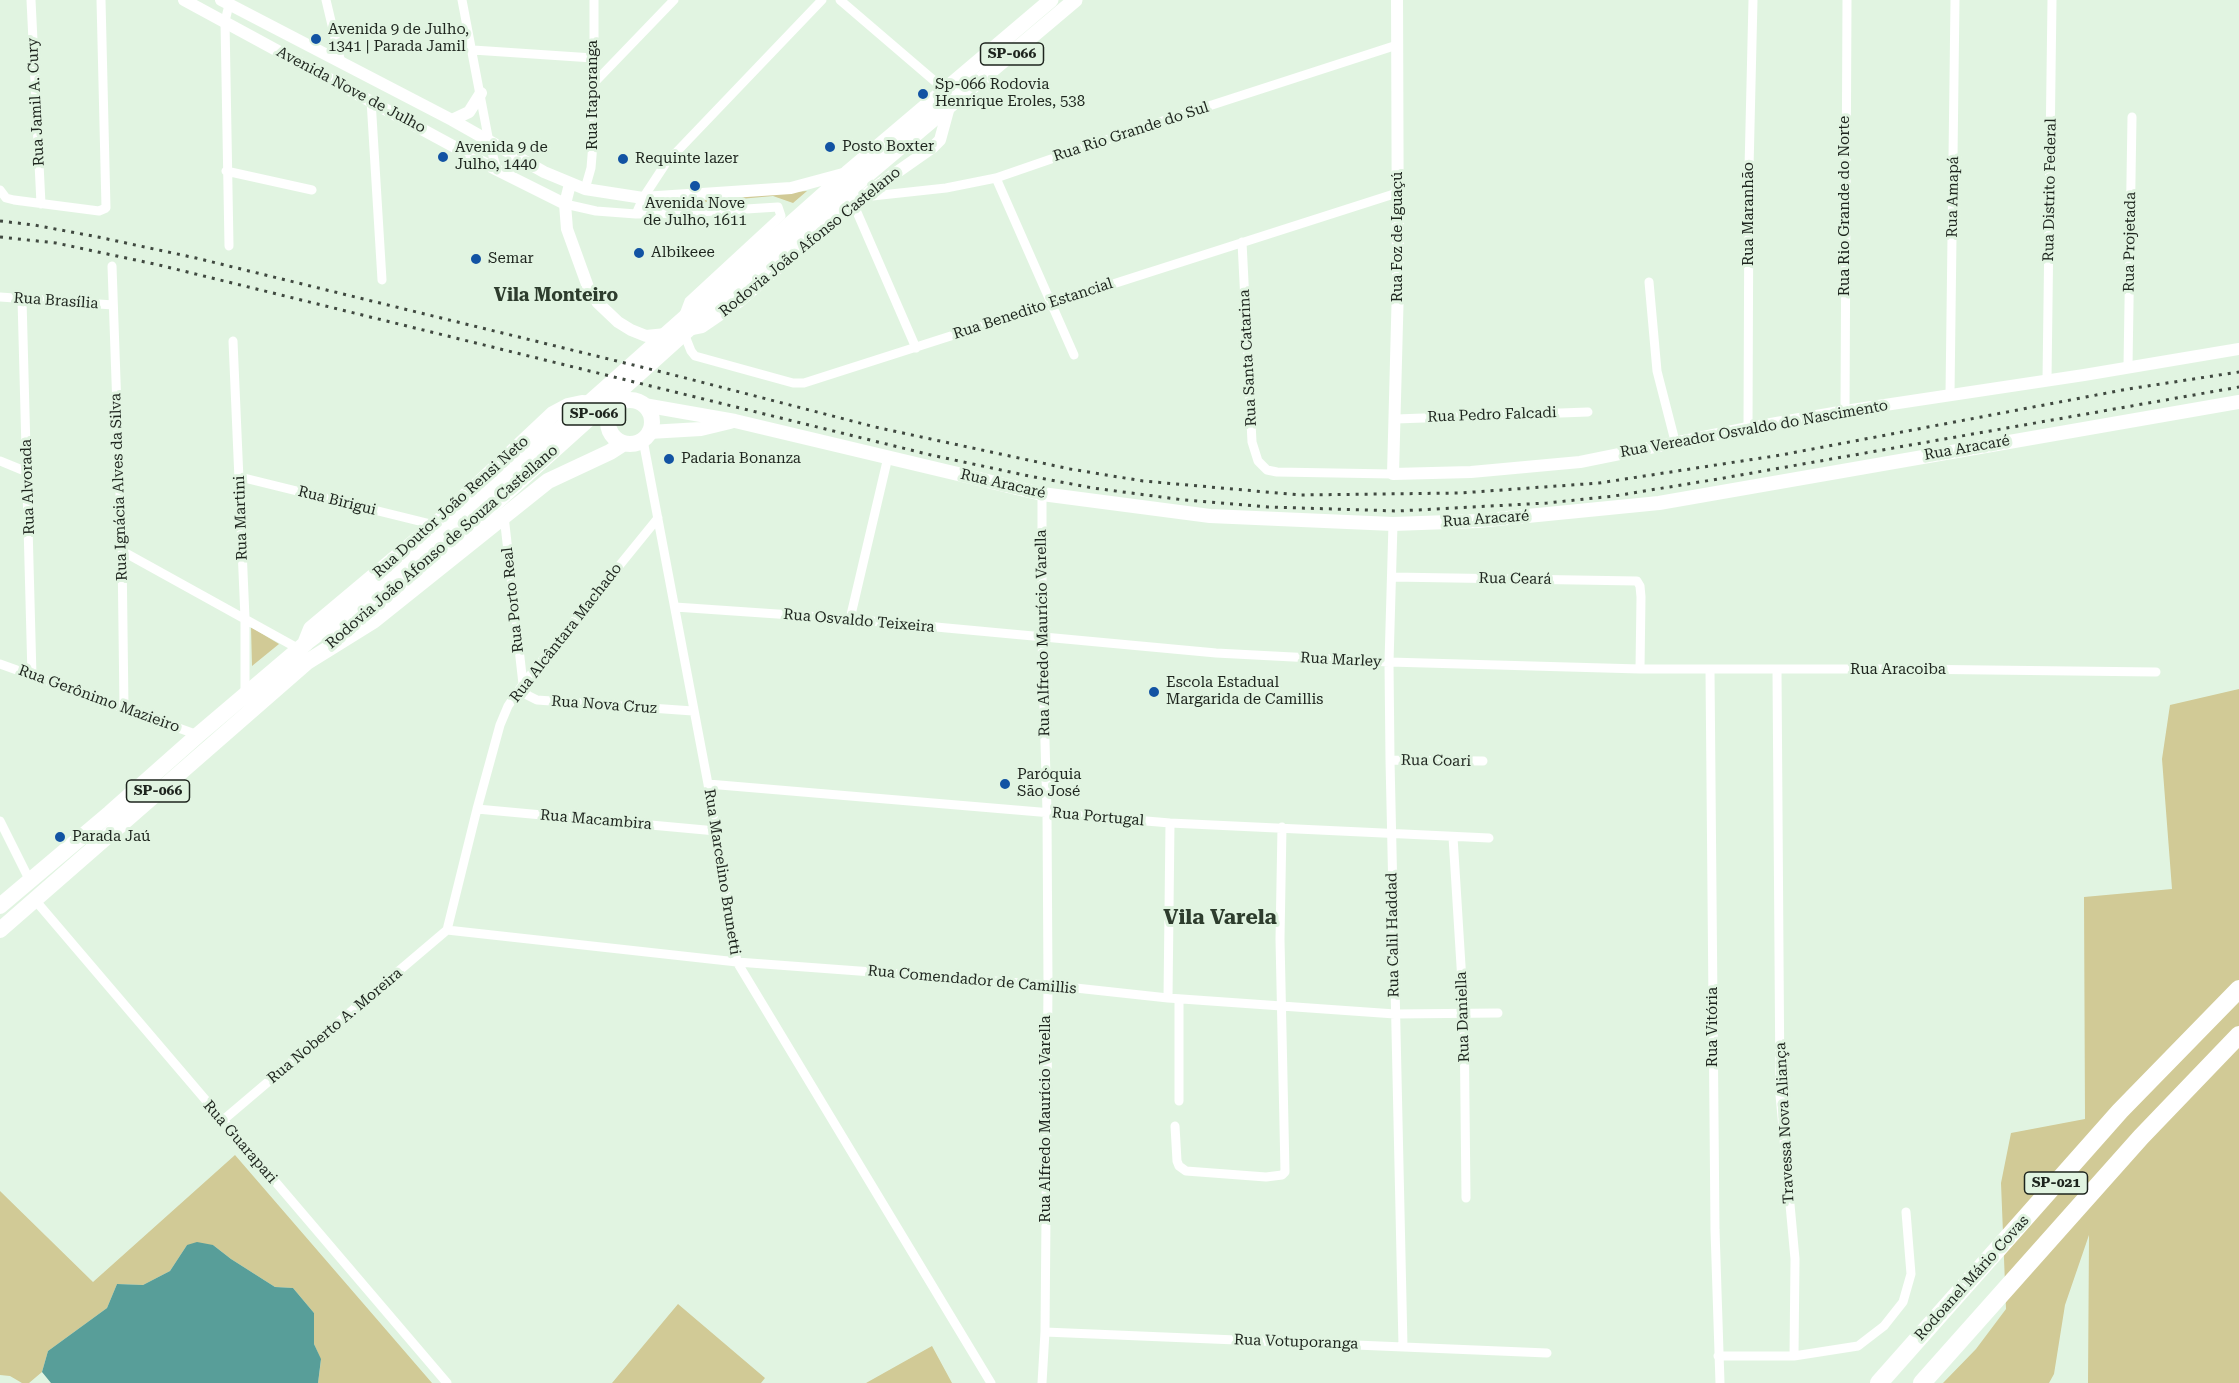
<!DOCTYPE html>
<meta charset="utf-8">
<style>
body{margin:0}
canvas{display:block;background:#e1f4e1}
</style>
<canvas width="2239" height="1383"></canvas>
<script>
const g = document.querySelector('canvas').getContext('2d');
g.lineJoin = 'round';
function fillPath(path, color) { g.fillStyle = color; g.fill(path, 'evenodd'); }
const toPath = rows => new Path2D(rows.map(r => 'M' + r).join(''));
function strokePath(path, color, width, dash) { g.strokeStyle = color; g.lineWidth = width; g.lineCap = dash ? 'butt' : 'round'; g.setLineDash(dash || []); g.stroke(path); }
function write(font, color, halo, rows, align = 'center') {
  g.font = font + ' "Roboto Serif",serif'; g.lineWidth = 6; g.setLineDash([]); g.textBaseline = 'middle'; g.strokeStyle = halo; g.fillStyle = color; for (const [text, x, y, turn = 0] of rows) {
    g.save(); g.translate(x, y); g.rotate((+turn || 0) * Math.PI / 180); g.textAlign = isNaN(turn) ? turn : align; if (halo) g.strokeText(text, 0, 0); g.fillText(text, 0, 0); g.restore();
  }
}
const green = toPath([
 [807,191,793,203,773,196,652,207,650,203],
 [251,627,279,644,252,666],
 [2239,689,2239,1383,2088,1383,2089,1235,2065,1305,2054,1374,2049,1383,1943,1383,1976,1349,2006,1309,2001,1183,2011,1133,2085,1119,2084,897,2172,889,2162,759,2170,705],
 [235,1155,432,1383,318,1383,321,1360,314,1344,314,1313,293,1288,275,1287,231,1259,213,1245,187,1245,170,1271,143,1285,117,1284,107,1308,48,1351,42,1372,29,1383,22,1383,10,1376,0,1375,0,1191,93,1282],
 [678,1304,765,1378,761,1383,612,1383],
 [932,1346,952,1383,866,1383]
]);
const water = toPath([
 [197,1242,213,1245,231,1259,275,1287,293,1288,314,1313,314,1344,321,1359,318,1383,51,1383,42,1372,48,1351,107,1308,117,1284,143,1285,170,1271,187,1245]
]);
const minor = toPath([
 [31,0,41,204],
 [326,0,341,63],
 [462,0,489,142,497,170],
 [840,0,945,90],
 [473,50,593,58],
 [594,83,674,0],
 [371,100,382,280],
 [226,171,312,190],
 [996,178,1074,355],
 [585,189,591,168,594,131,594,0],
 [0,190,6,198,14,200,99,211,106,208,101,0],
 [863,197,946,188,996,178,1141,128,1397,45],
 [853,203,916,348],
 [565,204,596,211,636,214,683,213,778,207,781,216,689,301,683,317],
 [636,214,643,198,666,163,822,0],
 [1242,242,1252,442,1258,461,1267,470,1277,472,1393,474],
 [229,246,225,21,229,5],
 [112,266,122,551,124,708],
 [1649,282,1657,371,1675,441],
 [0,297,113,305],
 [22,299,32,676],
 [683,331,691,351,695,356,793,383,804,383,1397,193],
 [233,341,245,618,245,694],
 [2128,366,2132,117],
 [2047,380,2052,0],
 [1950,395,1955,0],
 [1845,411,1847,0],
 [1396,419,1588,412],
 [1748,428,1749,169,1753,0],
 [643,440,708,784,737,962,991,1383],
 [0,461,27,472],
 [240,477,435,525],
 [1042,494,1042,637,1047,812,1048,985,1045,1332,1042,1383],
 [504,516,523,684,527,695,537,700,693,711],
 [1393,524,1389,662,1390,760,1403,1346],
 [122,551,299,649],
 [1392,577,1637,581,1640,586,1641,597,1640,669],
 [675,607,850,619,1216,653,1389,662,1640,669,1903,669,2156,672],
 [850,619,888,457],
 [0,664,198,735],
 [1710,670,1715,1230,1720,1383],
 [1777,670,1780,1095,1795,1259,1794,1356,1858,1346,1884,1326,1903,1302,1911,1274,1906,1212],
 [1390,760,1483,761],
 [708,784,1170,823,1489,838],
 [477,809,716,831],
 [0,821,30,881],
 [1453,837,1464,1014,1466,1198],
 [35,900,447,1383],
 [447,930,737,962,1048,985,1168,998,1395,1014,1498,1013],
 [447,930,477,809,500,725,508,706,523,684,658,518],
 [1168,998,1170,823],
 [1179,1101,1179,999],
 [222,1121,447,930],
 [1175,1126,1177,1161,1179,1166,1186,1171,1266,1177,1282,1175,1285,1172,1280,939,1282,827],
 [1045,1332,1547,1353],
 [1718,1356,1794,1356]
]);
const tertiary = toPath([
 [184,0,497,170,565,204],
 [221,0,452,120,544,172,585,189,643,198,791,188,843,174],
 [1397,0,1398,285,1393,474,1471,472,1580,462,1748,428,1845,411,2084,375,2239,349],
 [452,120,469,112,481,93],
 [570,184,565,204,567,229,588,287,598,303,618,322,631,330,646,336,666,334],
 [692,329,702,327,740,301,853,203,933,147,940,140,949,107]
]);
const secondary = toPath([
 [644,405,735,421,1042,494,1210,516,1393,524,1477,521,1659,503,2239,402],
 [649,432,701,429,730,422]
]);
const primary = toPath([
 [340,635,476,521,756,269,1075,0],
 [305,644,354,607,469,509,847,173,1051,0]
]);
const trunk = toPath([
 '608 422a22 22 0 1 1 44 0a22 22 0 1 1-44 0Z',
 [0,906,110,813,198,735,305,644,311,629,435,525,553,414,568,406,582,403,614,405],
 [0,930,307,662,373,621,548,481,610,452,624,443]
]);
const motorway = toPath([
 [1879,1383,2120,1111,2239,989],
 [1922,1383,2141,1137,2239,1035]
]);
const rail = toPath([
 [0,221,34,225,98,237,196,258,674,375,875,427,1070,469,1143,481,1300,495,1460,493,1599,483,1781,455,2128,389,2239,372],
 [0,237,56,243,159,265,931,455,1029,476,1093,488,1184,500,1268,507,1398,511,1547,503,1614,496,1718,479,2239,387]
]);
const markers = [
 [316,39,6,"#1253a3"],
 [923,94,6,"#1253a3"],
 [830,147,6,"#1253a3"],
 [443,157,6,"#1253a3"],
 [623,159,6,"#1253a3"],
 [695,186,6,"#1253a3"],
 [639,253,6,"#1253a3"],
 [476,259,6,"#1253a3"],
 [669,459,6,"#1253a3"],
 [1154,692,6,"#1253a3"],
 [1005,784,6,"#1253a3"],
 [60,837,6,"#1253a3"]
];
const shields = [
 [1012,54,63],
 [594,414,63],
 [158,791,63],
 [2056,1183,63]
];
const shieldNames = [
 ["SP-066",1012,54],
 ["SP-066",594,414],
 ["SP-066",158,791],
 ["SP-021",2056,1183]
];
const poiNames = [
 ["Avenida 9 de Julho,",328,30],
 ["1341 | Parada Jamil",328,47],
 ["Sp-066 Rodovia",935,85],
 ["Henrique Eroles, 538",935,102],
 ["Posto Boxter",842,147],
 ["Avenida 9 de",455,148],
 ["Julho, 1440",455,165],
 ["Requinte lazer",635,159],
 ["Avenida Nove",695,204,"center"],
 ["de Julho, 1611",695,221,"center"],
 ["Albikeee",651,253],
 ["Semar",488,259],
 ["Padaria Bonanza",681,459],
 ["Escola Estadual",1166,683],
 ["Margarida de Camillis",1166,700],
 ["Paróquia",1017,775],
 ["São José",1017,792],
 ["Parada Jaú",72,837]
];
const streetNames = [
 ["Avenida Nove de Julho",351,90,28],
 ["Rua Itaporanga",593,95,-90],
 ["Rua Jamil A. Cury",36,102,-93],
 ["Rua Rio Grande do Sul",1131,132,-18],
 ["Rua Distrito Federal",2050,190,-89],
 ["Rua Amapá",1953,197,-89],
 ["Rua Rio Grande do Norte",1845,206,-90],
 ["Rua Maranhão",1749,214,-90],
 ["Rua Foz de Iguaçú",1398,237,-90],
 ["Rodovia João Afonso Castelano",810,242,-39],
 ["Rua Projetada",2130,242,-89],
 ["Rua Brasília",56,301,4],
 ["Rua Benedito Estancial",1033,309,-18],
 ["Rua Santa Catarina",1248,358,-93],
 ["Rua Pedro Falcadi",1492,415,-2],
 ["Rua Vereador Osvaldo do Nascimento",1754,429,-10],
 ["Rua Aracaré",1967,448,-10],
 ["Rua Aracaré",1003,484,13],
 ["Rua Alvorada",28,487,-92],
 ["Rua Ignácia Alves da Silva",119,487,-92],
 ["Rua Birigui",337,501,14],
 ["Rua Doutor João Rensi Neto",451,507,-42],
 ["Rua Martini",241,518,-92],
 ["Rua Aracaré",1486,519,-4],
 ["Rodovia João Afonso de Souza Castellano",442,547,-41],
 ["Rua Ceará",1515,579,1],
 ["Rua Porto Real",513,600,-96],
 ["Rua Osvaldo Teixeira",859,621,5],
 ["Rua Alcântara Machado",566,633,-52],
 ["Rua Alfredo Maurício Varella",1043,633,-91],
 ["Rua Marley",1341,660,3],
 ["Rua Aracoiba",1898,670],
 ["Rua Gerônimo Mazieiro",99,699,20],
 ["Rua Nova Cruz",604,705,4],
 ["Rua Coari",1436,761,1],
 ["Rua Portugal",1098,817,5],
 ["Rua Macambira",596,820,5],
 ["Rua Marcelino Brunetti",722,872,81],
 ["Rua Calil Haddad",1393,935,-91],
 ["Rua Comendador de Camillis",972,980,5],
 ["Rua Daniella",1463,1017,-92],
 ["Rua Noberto A. Moreira",335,1026,-40],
 ["Rua Vitória",1713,1027,-90],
 ["Rua Alfredo Maurício Varella",1046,1119,-90],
 ["Travessa Nova Aliança",1785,1123,-93],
 ["Rua Guarapari",240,1142,49],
 ["Rodoanel Mário Covas",1972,1278,-48],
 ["Rua Votuporanga",1296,1342,2]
];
const quarterNames = [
 ["Vila Monteiro",556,296]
];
const districtNames = [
 ["Vila Varela",1220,918]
];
fillPath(green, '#d1ca96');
fillPath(water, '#589e99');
strokePath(minor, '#fff', 9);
strokePath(tertiary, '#fff', 12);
strokePath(secondary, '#fff', 14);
strokePath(primary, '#fff', 15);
strokePath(trunk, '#fff', 16);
strokePath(motorway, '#fff', 18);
strokePath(rail, '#404940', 3, [3, 6]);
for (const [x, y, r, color] of markers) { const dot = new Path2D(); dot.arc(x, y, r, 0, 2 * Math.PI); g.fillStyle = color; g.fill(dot); strokePath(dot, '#e1f4e1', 2); }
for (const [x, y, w] of shields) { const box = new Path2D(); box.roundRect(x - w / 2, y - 11, w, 22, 4.5); g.fillStyle = '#e1f4e1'; g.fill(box); strokePath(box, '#1e251e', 1.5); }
write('bold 14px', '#1e251e', null, shieldNames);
write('15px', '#1e251e', '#e1f4e1', poiNames, 'left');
write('15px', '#1e251e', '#e1f4e1', streetNames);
write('bold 18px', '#2d3c2d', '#e1f4e1', quarterNames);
write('bold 21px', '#2d3c2d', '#e1f4e1', districtNames);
</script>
